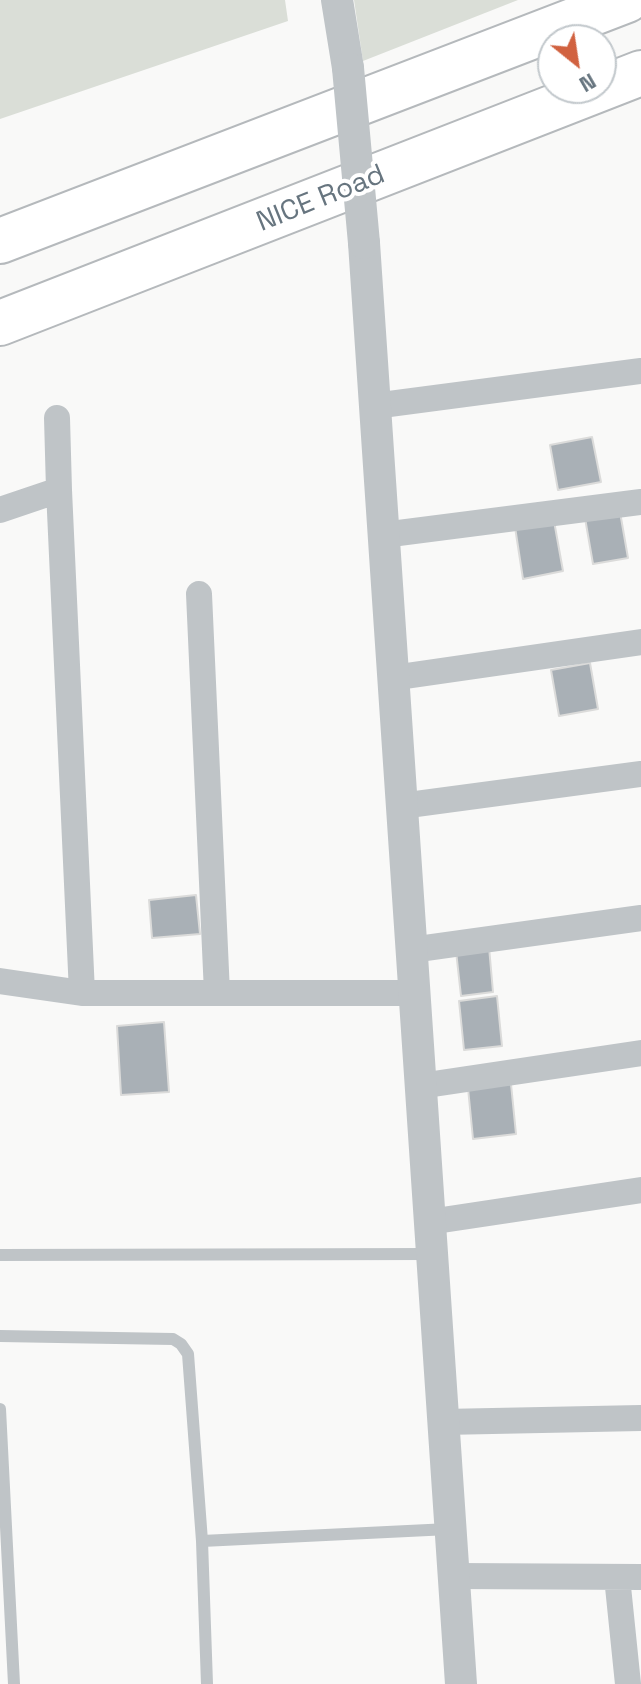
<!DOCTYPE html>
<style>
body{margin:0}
#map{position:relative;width:641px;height:1684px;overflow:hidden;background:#f9f9f8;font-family:"Space Grotesk",sans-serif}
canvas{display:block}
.north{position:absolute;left:537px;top:24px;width:80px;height:80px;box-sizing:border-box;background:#fff;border:2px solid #c2c8cc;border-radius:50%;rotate:150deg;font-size:22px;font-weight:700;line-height:32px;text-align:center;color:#67757f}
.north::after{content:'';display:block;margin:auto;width:28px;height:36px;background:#d16240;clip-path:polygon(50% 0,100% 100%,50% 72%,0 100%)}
</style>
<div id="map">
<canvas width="641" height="1684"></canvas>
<div class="north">N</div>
</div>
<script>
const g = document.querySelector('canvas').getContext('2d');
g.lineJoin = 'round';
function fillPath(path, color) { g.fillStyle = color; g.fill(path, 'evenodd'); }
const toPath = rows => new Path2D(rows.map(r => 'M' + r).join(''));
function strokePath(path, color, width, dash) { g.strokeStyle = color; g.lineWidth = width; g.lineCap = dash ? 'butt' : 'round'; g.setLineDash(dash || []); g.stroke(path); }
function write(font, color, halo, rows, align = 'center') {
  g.font = font + ' "Space Grotesk",sans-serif'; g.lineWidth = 8; g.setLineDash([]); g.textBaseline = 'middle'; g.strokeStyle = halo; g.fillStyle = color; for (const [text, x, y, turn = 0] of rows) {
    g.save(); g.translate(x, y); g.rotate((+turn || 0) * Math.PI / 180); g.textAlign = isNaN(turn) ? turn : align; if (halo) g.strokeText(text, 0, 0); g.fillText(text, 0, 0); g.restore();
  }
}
const green = toPath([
 [0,0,285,0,288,21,0,119],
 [354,0,518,0,363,61]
]);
const building = toPath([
 [592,437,601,482,558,490,550,445,592,437],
 [620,512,628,558,593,564,585,518,620,512],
 [554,521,563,571,523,579,515,527,554,521],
 [590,663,598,709,559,716,551,670,590,663],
 [196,895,200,934,152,938,149,900,196,895],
 [489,947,493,992,461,996,456,951,489,947],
 [497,996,502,1046,464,1050,459,1001,497,996],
 [164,1022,169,1092,121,1095,117,1026,164,1022],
 [511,1084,516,1134,473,1139,468,1088,511,1084]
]);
const service = toPath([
 [0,1255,431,1254],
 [0,1336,173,1339,181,1344,188,1354,202,1541],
 [0,1409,14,1684],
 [207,1684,202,1541,449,1529]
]);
const minor = toPath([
 [374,406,641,371],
 [57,418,59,490],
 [0,510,59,490,82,993],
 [383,535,641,502],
 [199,594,217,993],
 [392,678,641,642],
 [401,806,641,774],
 [411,950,641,918],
 [0,981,82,993,413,993],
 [420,1086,641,1053],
 [429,1222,641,1190],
 [443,1422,641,1418],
 [455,1576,641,1577],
 [617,1577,628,1684]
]);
const tertiary = toPath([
 [337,0,348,68],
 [364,243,461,1684]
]);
const motorway = toPath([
 [0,241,627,0],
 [0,323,641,73]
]);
const tertiaryBridge = toPath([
 [348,68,364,243]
]);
const streetNames = [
 ["NICE Road",321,199,-22]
];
fillPath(green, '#daded7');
fillPath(building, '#a9b0b6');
strokePath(building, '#dbdbda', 2);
strokePath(motorway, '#b5b9bc', 48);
strokePath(service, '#bfc4c7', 12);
strokePath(minor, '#bfc4c7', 26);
strokePath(tertiary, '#bfc4c7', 32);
strokePath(motorway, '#fff', 44);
strokePath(tertiaryBridge, '#bfc4c7', 32);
write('28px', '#67757f', '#fff', streetNames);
</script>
